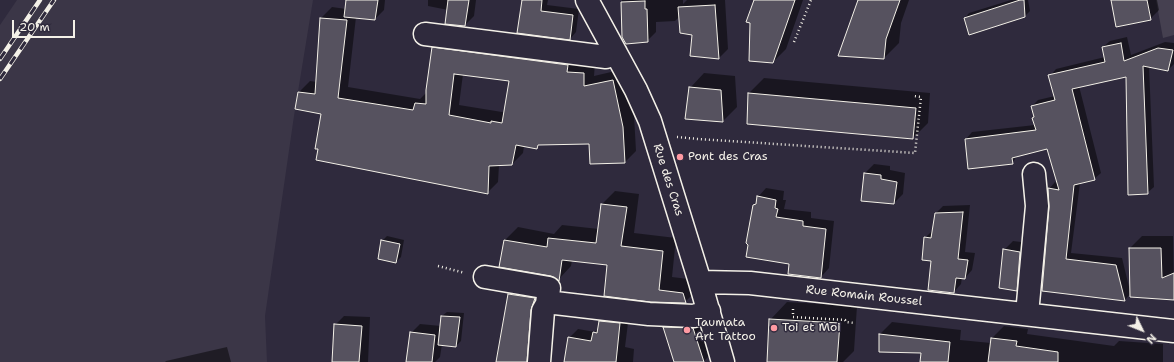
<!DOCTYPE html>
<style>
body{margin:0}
#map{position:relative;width:1174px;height:362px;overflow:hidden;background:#2f2a3d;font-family:"Shantell Sans",sans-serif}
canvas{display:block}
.north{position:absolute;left:1122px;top:310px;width:40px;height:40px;-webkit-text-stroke:3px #2f2a3d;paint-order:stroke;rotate:133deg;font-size:11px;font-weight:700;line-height:16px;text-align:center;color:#f4f1e8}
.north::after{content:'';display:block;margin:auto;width:14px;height:18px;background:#f4f1e8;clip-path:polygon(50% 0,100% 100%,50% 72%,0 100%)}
.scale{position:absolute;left:12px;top:20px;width:63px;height:18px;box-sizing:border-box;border:2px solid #f4f1e8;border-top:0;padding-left:5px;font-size:12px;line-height:14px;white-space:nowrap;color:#f4f1e8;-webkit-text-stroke:3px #2f2a3d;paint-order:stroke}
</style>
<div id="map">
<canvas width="1174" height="362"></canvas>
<div class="north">N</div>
<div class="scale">20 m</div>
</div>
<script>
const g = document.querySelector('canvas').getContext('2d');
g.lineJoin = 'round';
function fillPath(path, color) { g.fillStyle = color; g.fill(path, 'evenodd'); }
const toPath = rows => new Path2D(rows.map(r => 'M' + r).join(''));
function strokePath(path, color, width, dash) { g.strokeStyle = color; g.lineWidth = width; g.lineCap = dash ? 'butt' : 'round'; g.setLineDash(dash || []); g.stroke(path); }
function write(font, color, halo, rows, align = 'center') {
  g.font = font + ' "Shantell Sans",sans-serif'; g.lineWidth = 3; g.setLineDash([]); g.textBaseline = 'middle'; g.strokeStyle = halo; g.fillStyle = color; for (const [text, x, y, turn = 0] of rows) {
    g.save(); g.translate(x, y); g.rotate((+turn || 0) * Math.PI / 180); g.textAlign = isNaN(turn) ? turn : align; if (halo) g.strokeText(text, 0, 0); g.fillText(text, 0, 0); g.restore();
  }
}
const built = toPath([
 [17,0,313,0,294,116,265,316,267,362,0,362,0,25]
]);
const green = toPath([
 [1156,0,1174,0,1174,35,1163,38]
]);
const shadow = toPath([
 [347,0,385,0,384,10,375,19,356,17,348,87,420,99,427,92,432,48,443,37,595,63,594,76,624,69,634,115,636,151,625,162,590,143,540,144,537,148,524,146,523,153,512,164,499,165,498,182,487,193,322,113,299,92,310,81,317,82,321,18,332,7,346,9],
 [463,74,510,80,505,111,502,112,459,105],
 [428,0,476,0,474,16,465,25,448,10,428,6],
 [523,0,548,0,547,5,579,9,576,32,570,39],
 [622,0,683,0,683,4,687,0,725,0,728,49,719,58,693,34,680,16,675,21,656,22,656,32,647,41,623,37],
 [755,0,803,0,786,49,773,62],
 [859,0,909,0,901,23,899,43,884,58],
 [1011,0,1028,0,1030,11,1025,16,965,18,969,13],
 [1112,0,1157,0,1159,10,1150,19],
 [1127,37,1131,55,1165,42,1174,43,1174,64,1168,70,1149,66,1154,187,1147,193,1127,75,1079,86,1101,173,1094,179,1080,183,1071,253,1122,258,1130,291,1130,248,1142,236,1173,236,1174,299,1131,293,1125,300,1043,290,1050,207,1049,189,1055,182,1058,183,1048,148,1018,155,1012,163,966,139,972,132,1035,125,1032,106,1038,100,1055,96,1050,76,1056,69,1105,57,1103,47,1110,41],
 [704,73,735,76,737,107,723,121,687,118,690,88],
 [764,78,930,93,928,123,913,138,749,93],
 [874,164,890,166,890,170,905,173,903,194,894,203,865,173],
 [766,188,784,191,783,200,786,200,784,209,811,212,811,218,834,221,829,268,821,277,790,264,754,205,757,202,758,197],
 [615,191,639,194,634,233,676,238,672,277,696,280,698,289,685,302,650,301,608,264,572,260,571,266,559,279,505,240,518,227,554,234,562,225,599,229,602,204],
 [970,205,965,252,975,253,972,270,965,278,962,277,961,284,954,292,932,261,925,238,933,230,936,213,943,206],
 [387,236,404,240,401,257,396,262,382,241],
 [1013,241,1029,243,1026,280,1016,290,1004,250],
 [518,285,543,290,534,362,496,362,509,294],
 [787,302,857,306,854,351,843,362,768,362,770,320],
 [447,312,464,313,461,341,456,346,442,344,440,357,435,362,407,362,411,333,420,324,441,326,442,316],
 [609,312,629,315,625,347,634,349,633,362,565,362,569,338,578,329,595,332,599,327,600,321],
 [677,315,706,316,716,349,704,361,675,362,664,327],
 [344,316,370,317,368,362,334,362,335,325],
 [892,322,961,330,960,340,991,343,992,338,1004,326,1028,329,1027,334,1114,346,1119,341,1163,344,1163,362,921,362,922,352,880,334],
 [227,347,231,362,165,362,166,361]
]);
const building = toPath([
 [346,0,378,0,375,20,344,17,346,0],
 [448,0,469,0,465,26,445,24,448,0],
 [522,0,542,0,541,11,573,15,570,40,517,33,522,0],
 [754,0,795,0,773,63,749,61,750,23,746,22,754,0],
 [858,0,900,0,886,39,884,59,838,56,858,0],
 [1020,0,1024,0,1025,17,969,35,964,18,1020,0],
 [1111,0,1147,0,1151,20,1116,27,1111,0],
 [645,1,645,9,647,9,648,42,626,44,622,37,621,2,645,1],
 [715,5,719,59,690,56,692,35,680,33,678,7,715,5],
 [320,18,347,20,338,98,413,110,415,103,426,104,426,90,432,47,568,65,567,72,584,73,584,86,613,80,623,127,625,163,590,164,589,144,538,145,537,149,516,145,512,165,489,166,488,194,316,160,318,149,315,149,321,114,295,109,298,92,315,94,320,18],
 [454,74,509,81,502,123,491,121,491,123,449,115,454,74],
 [1121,43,1124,61,1158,48,1173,50,1168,71,1143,66,1148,194,1128,195,1126,77,1072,89,1095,180,1074,185,1066,259,1116,265,1125,301,1042,291,1049,207,1048,188,1059,190,1047,149,1012,158,1013,164,968,169,965,139,1036,130,1032,118,1034,117,1031,106,1055,100,1048,75,1105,62,1102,47,1121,43],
 [689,87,721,90,723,122,685,119,689,87],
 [748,93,916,108,913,139,747,124,748,93],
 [864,173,881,175,881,179,897,182,894,204,861,201,864,173],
 [757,196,776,200,775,208,778,209,776,217,803,221,803,226,826,229,821,278,788,274,789,264,746,257,748,245,746,243,753,205,756,204,757,196],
 [601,204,627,207,621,246,663,251,659,290,683,293,686,303,650,302,604,296,607,265,562,260,559,281,551,276,499,267,504,240,547,247,548,238,596,243,601,204],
 [963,212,958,259,968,260,965,279,956,278,954,293,928,290,931,261,922,260,924,237,931,238,935,213,963,212],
 [381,240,400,244,396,263,378,259,381,240],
 [1129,248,1161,248,1162,278,1174,273,1174,300,1130,297,1129,248],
 [1003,249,1020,252,1017,291,999,288,1003,249],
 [508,294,535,298,531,310,527,362,496,362,508,294],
 [441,316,460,317,456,347,438,345,441,316],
 [769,319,840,323,837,362,767,362,769,319],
 [599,321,620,323,616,362,564,362,568,337,591,341,593,332,597,333,599,321],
 [334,324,362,326,359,362,332,362,334,324],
 [663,327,693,328,704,362,674,362,663,327],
 [410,332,435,335,432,362,406,362,410,332],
 [879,334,950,342,948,362,920,362,921,353,879,352,879,334],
 [991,338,1017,341,1016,346,1058,352,1058,362,988,362,991,338]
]);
const path = toPath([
 [794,42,811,0],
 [677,137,698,139,915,153,921,97,914,96],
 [438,266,465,273],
 [793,309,793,317,845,320,846,322,855,323]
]);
const minor = toPath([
 [587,0,636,90,650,121,700,282,723,362],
 [425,34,606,57,616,53],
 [485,277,549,288,547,304],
 [700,282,750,283,1174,331],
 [1027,314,1037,206,1034,174],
 [539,362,543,311,547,304,555,303,649,314,694,316,709,311]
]);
const rail = toPath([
 [0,59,40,0],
 [0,79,54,0]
]);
const markers = [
 [680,157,4,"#ff9aa2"],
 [774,328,4,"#ff9aa2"],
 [687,330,4,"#ff9aa2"]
];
const poiNames = [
 ["Pont des Cras",688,157],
 ["Taumata",695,323],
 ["Art Tattoo",695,337],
 ["Toi et Moi",782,328]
];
const streetNames = [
 ["Rue des Cras",668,180,72],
 ["Rue Romain Roussel",864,296,6]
];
fillPath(built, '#3b3647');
fillPath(green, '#454050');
fillPath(shadow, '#0007');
fillPath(building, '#56525f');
strokePath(building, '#f4f1e8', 1);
strokePath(minor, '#f4f1e8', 25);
strokePath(path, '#f4f1e8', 2.5, [1, 3]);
strokePath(minor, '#2f2a3d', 22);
strokePath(rail, '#f4f1e8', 4.5);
strokePath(rail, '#2f2a3d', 3, [9]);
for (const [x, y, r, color] of markers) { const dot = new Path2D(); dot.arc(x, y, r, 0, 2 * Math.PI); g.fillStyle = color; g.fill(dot); strokePath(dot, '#2f2a3d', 1.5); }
write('12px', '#f4f1e8', '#2f2a3d', poiNames, 'left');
write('12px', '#f4f1e8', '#2f2a3d', streetNames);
</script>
